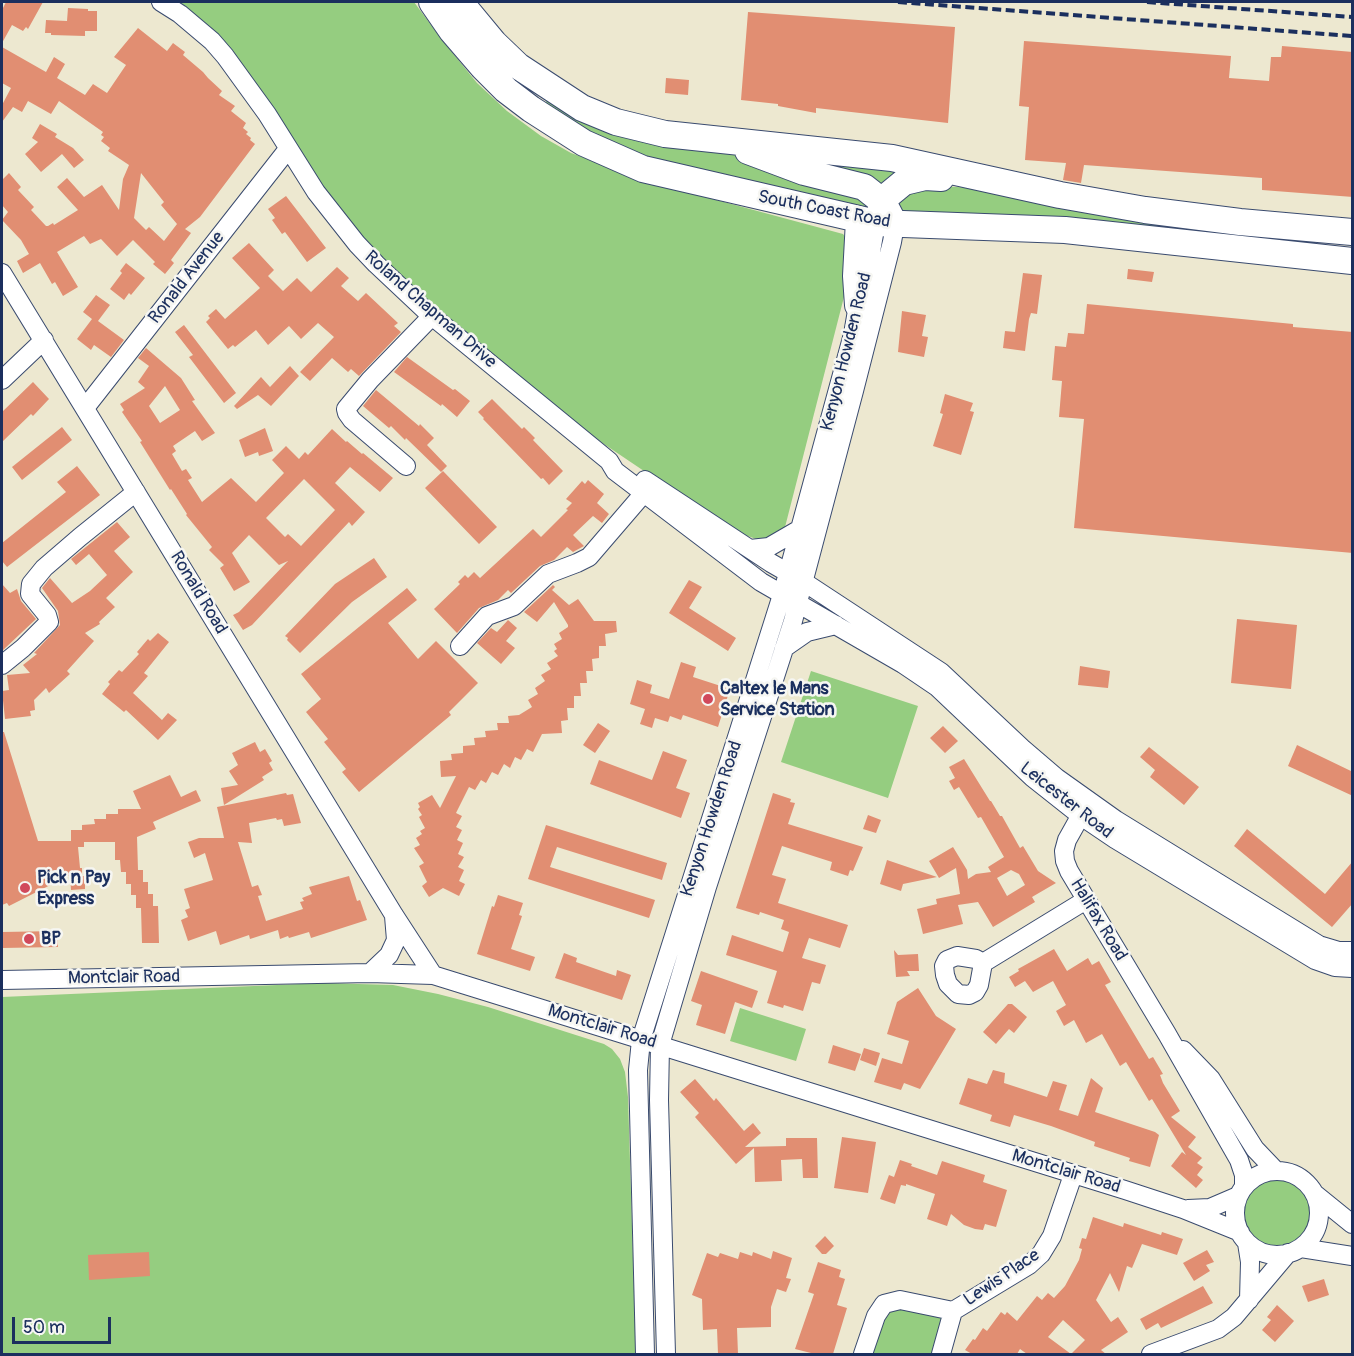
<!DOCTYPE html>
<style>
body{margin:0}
#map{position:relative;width:1354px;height:1356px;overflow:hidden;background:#ede8d0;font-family:Pangolin,sans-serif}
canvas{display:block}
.frame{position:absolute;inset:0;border:3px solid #1b2f5e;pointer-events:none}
.scale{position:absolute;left:12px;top:1317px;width:99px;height:27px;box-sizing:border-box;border:3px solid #1b2f5e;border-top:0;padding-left:8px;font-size:18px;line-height:21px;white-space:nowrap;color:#1b2f5e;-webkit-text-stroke:4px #f6f6f2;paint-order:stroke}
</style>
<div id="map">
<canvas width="1354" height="1356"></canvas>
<div class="frame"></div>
<div class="scale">50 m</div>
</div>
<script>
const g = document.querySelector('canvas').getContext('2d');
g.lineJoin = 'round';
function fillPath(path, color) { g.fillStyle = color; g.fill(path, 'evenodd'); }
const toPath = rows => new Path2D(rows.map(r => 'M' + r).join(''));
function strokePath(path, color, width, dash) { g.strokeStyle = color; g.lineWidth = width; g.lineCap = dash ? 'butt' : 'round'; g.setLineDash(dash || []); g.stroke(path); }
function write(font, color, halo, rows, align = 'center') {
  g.font = font + ' Pangolin,sans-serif'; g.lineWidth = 5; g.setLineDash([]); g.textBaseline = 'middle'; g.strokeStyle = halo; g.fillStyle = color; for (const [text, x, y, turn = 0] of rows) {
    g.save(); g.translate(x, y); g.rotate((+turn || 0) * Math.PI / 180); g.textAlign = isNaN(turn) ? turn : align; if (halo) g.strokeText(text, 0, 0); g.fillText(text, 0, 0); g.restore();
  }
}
const green = toPath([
 [175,2,414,2,443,41,477,83,507,111,541,136,571,153,657,184,843,234,847,239,845,293,784,531,771,538,759,540,739,533,690,502,592,436,413,289,353,228,331,201,248,72,219,35],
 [548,100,847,187,871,206,866,208,639,156,596,138,542,105],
 [792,161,837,161,901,170,882,191],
 [923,185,974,188,1229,233,1227,235,903,213,897,204,899,195],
 [811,671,918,706,888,798,781,762],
 [323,983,393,985,438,994,488,1007,604,1044,612,1049,620,1059,625,1072,628,1097,636,1354,2,1354,2,997],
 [740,1008,806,1029,796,1061,730,1041],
 '1244 1213a33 33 0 1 1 66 0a33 33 0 1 1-66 0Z',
 [888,1307,933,1312,943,1318,938,1354,868,1354]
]);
const building = toPath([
 [6,2,43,2,28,29,26,27,23,31,12,25,2,43,2,10],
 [68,8,88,9,88,11,97,11,97,31,85,31,85,36,51,35,51,33,45,33,46,20,67,21],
 [748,12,955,27,948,123,816,108,816,113,778,106,778,104,741,100],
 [138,28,167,51,173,43,185,52,183,55,203,72,208,78,222,91,219,95,235,106,231,111,246,123,243,128,248,132,246,134,251,138,250,140,255,144,200,217,185,229,191,233,171,260,174,263,165,274,153,264,155,262,133,240,117,256,101,239,90,244,84,236,57,252,78,287,63,296,55,282,52,284,40,263,23,273,17,261,29,254,21,240,2,220,8,212,2,205,2,180,9,173,21,187,18,190,34,207,31,210,46,226,48,226,53,223,54,225,78,210,57,187,67,178,84,197,102,185,119,210,123,179,129,165,108,151,110,148,101,141,104,137,101,135,103,132,59,101,51,114,28,101,22,112,13,107,2,122,2,105,11,88,2,83,2,47,46,72,54,57,65,64,57,78,85,95,93,84,107,93,126,65,114,57],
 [141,173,164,202,161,205,177,224,164,241,149,227,146,230,134,218],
 [1024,41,1231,56,1229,78,1269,81,1271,57,1281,57,1282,46,1353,52,1353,197,1262,190,1262,178,1084,165,1081,183,1063,180,1066,163,1025,160,1029,107,1019,106],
 [666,78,689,80,688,95,665,93],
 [40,124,57,134,55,137,73,148,84,160,74,168,62,154,41,172,25,154,38,142,32,138],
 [286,196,326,248,307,262,285,232,282,234,272,220,275,218,268,209],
 [249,243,274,270,268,276,283,291,297,278,311,292,337,267,349,278,341,286,358,301,366,293,398,323,394,326,401,332,359,376,351,369,348,372,332,358,310,381,300,372,334,337,318,323,301,339,289,326,268,345,256,330,235,347,233,345,228,349,206,322,210,318,208,316,216,309,225,319,260,288,232,258],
 [126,263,145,278,131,295,129,293,124,300,110,289,122,273,120,271],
 [1128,269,1154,272,1152,282,1127,279],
 [1023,273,1042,275,1037,314,1031,313,1029,319,1025,351,1003,348,1005,331,1015,332],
 [96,295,110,305,98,321,124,340,111,357,94,345,91,350,77,339,92,319,83,312],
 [1087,304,1293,324,1293,327,1353,332,1353,553,1074,528,1084,419,1059,417,1062,381,1052,380,1055,346,1066,347,1068,333,1084,334],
 [902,311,926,315,922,336,928,337,924,357,898,352],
 [184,325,236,393,224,403,189,357,193,355,175,332],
 [146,348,181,378,195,400,192,401,215,433,202,441,195,431,173,446,176,451,172,454,182,471,186,469,192,478,188,480,202,502,231,478,256,502,284,473,272,460,286,446,299,459,305,452,308,455,332,429,346,442,347,441,362,454,363,453,393,478,380,492,350,467,335,483,365,512,352,526,349,522,252,625,243,630,233,615,239,612,288,561,279,565,249,535,232,553,250,582,234,591,220,568,224,565,209,550,212,547,186,515,187,514,171,489,170,490,140,442,142,441,122,412,124,410,120,404,145,388,138,382,149,366,138,358],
 [165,386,180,410,160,423,149,406],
 [304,479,335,510,301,546,288,534,285,537,266,518],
 [407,357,453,390,455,389,470,401,457,417,442,404,441,406,394,372],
 [290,366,299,376,271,406,258,395,237,409,234,406,261,377,270,387],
 [33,382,49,399,33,416,31,414,2,442,2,412],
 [376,390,419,426,420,424,434,438,427,445,447,466,441,472,406,438,405,440,391,426,389,428,363,406],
 [945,394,973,403,970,411,974,412,961,455,933,446,943,414,940,413],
 [492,399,522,429,524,427,535,438,533,440,563,471,549,485,543,478,541,479,483,419,484,418,478,412],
 [62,427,72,440,22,480,12,467],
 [265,428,273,451,259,456,258,452,245,457,239,440],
 [77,466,100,495,7,567,2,561,2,543,66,492,57,482],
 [443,471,497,527,479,544,425,488],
 [588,480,604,494,597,503,609,514,602,523,593,516,573,535,584,546,573,552,567,547,554,560,540,566,511,593,508,590,498,600,479,608,457,633,434,609,460,584,458,582,465,575,468,578,474,572,480,578,533,529,541,537,568,510,566,509,572,503,566,499,582,481,585,484],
 [117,522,130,537,114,551,133,572,106,598,115,607,99,622,100,624,85,633,94,641,67,671,70,674,49,693,46,688,34,700,35,710,30,711,31,716,5,719,2,691,9,690,7,675,30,673,23,665,37,654,34,653,60,625,58,611,42,588,50,578,72,603,90,591,107,575,89,554,76,565,71,559],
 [374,558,387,577,352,602,300,653,287,640,288,638,285,636,335,584],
 [689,580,702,587,689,608,736,638,728,651,669,613],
 [2,584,10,593,17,589,21,601,36,619,2,651],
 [553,585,555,587,552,590,569,605,578,599,594,621,616,621,617,632,605,634,606,646,599,646,599,658,592,659,593,671,586,671,587,683,580,683,581,696,574,696,574,708,567,708,568,720,561,721,562,733,542,734,533,752,527,749,521,760,515,757,510,768,504,764,498,775,492,772,486,783,481,780,475,790,469,787,456,813,462,816,456,827,462,830,457,840,463,843,458,854,464,857,458,867,464,870,459,881,465,884,459,896,443,888,429,897,422,886,427,882,419,866,424,863,414,848,420,845,416,838,422,834,420,831,425,828,419,817,422,815,418,809,420,807,418,803,432,795,440,808,456,776,441,777,440,761,452,760,451,754,463,753,463,746,475,745,474,738,486,737,485,731,498,730,497,723,509,723,508,716,519,715,532,707,528,700,538,694,535,688,545,681,541,675,551,669,547,663,558,656,554,651,557,649,554,644,562,639,559,633,568,627,568,625,554,602,537,622,524,612],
 [407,588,417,600,388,623,418,659,436,641,478,683,449,712,451,715,359,792,342,772,346,769,324,742,328,739,306,712,321,699,301,674],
 [1237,619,1297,625,1291,689,1231,683],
 [508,620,517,628,506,641,515,648,501,664,477,643,491,628,497,632],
 [158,633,169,642,144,673,148,676,133,693,162,720,168,713,177,720,158,740,126,710,124,712,102,694,110,684,108,682,119,670,122,672,139,654,137,652,148,639,150,641],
 [681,662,696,667,693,677,730,689,718,727,683,715,681,720,670,716,668,722,655,718,652,728,640,724,645,709,630,704,637,680,652,685,650,693,669,699],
 [1080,666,1110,671,1108,688,1078,685],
 [598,723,610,731,595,753,583,745],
 [943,726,958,741,945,753,930,738],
 [2,732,4,732,38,841,71,841,71,830,82,830,82,825,95,824,94,819,106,819,106,814,118,814,118,809,141,809,133,791,170,775,181,797,196,790,201,801,153,822,156,829,137,837,138,870,143,870,143,882,148,882,148,894,153,894,153,906,158,906,159,943,142,943,141,908,136,908,136,895,131,895,131,884,126,884,126,872,121,872,120,860,115,860,115,842,84,842,84,847,78,847,80,868,82,868,82,876,85,876,85,889,71,890,70,875,9,906,7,903,2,905],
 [255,742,260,752,265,749,272,761,269,763,273,770,262,777,264,780,224,805,221,788,238,785,229,771,238,765,232,753],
 [1297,745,1353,772,1353,796,1288,766],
 [1149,747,1199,787,1184,805,1150,777,1155,770,1140,757],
 [663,751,687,760,676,788,690,793,681,818,590,784,599,760,652,780],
 [964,759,990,801,991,801,1000,816,1002,816,1020,848,1023,846,1038,871,1056,883,1032,897,1035,902,993,927,978,902,958,905,963,924,923,934,917,909,937,904,936,899,960,894,956,868,939,878,929,861,953,847,967,870,968,879,976,874,991,872,988,867,1004,857,981,817,978,818,959,787,954,790,949,781,955,778,949,767],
 [1011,870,1019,874,1025,885,1007,896,997,878],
 [286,793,287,795,293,794,301,823,284,826,282,819,277,820,276,818,249,823,252,843,238,842,252,887,258,885,262,895,258,896,266,921,303,909,300,902,304,901,302,898,312,894,309,887,349,876,357,901,360,900,367,920,311,938,309,932,289,938,288,936,280,939,278,930,250,939,249,935,220,945,216,931,188,941,181,920,188,917,185,910,190,908,184,889,213,880,205,853,194,858,188,842,199,838,224,838,217,807],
 [773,793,791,799,790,802,795,803,788,824,863,847,853,871,850,870,848,876,830,870,832,862,782,846,772,875,786,879,778,903,848,925,840,948,809,938,802,958,826,965,820,984,812,982,803,1011,784,1005,783,1008,767,1003,777,971,726,955,732,935,783,952,789,932,781,929,784,920,760,912,759,915,736,908],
 [868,815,881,820,876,833,863,829],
 [546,825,667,863,662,880,557,847,550,867,655,900,649,918,528,879],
 [1247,829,1325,894,1353,861,1353,903,1332,927,1234,846],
 [887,860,937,877,903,884,901,891,880,884],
 [498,895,523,903,519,915,522,916,511,949,535,957,530,971,477,954,492,906,494,907],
 [58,931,58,947,2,948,2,932],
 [1054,949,1067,971,1088,958,1092,965,1099,961,1111,982,1105,985,1149,1059,1153,1057,1163,1074,1160,1075,1163,1083,1180,1111,1171,1117,1196,1137,1188,1147,1202,1158,1197,1163,1203,1167,1197,1175,1203,1180,1196,1188,1171,1166,1182,1152,1186,1155,1152,1099,1149,1101,1126,1062,1120,1066,1102,1034,1086,1043,1074,1020,1064,1026,1056,1011,1066,1005,1053,981,1033,992,1025,981,1015,987,1009,977,1019,971,1018,969],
 [894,950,898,955,918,954,919,971,907,971,910,976,896,977],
 [564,953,577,958,576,962,616,976,617,970,631,975,622,1000,555,978],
 [701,971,758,991,752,1008,735,1002,725,1034,696,1025,702,1005,691,1001],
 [918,988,936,1016,956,1029,920,1089,904,1083,901,1090,874,1082,882,1058,902,1064,909,1041,887,1034,897,1002],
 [1008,1004,1012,1004,1027,1017,1014,1033,1009,1029,996,1044,983,1032],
 [833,1045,861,1054,855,1071,828,1063],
 [864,1048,880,1053,876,1066,860,1060],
 [993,1070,1005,1073,1004,1083,1047,1097,1053,1081,1067,1085,1059,1110,1078,1116,1091,1078,1103,1088,1095,1112,1155,1132,1159,1135,1150,1167,1129,1161,1130,1158,1094,1146,1095,1142,1051,1126,1014,1115,1010,1127,990,1121,992,1115,959,1104,968,1078,987,1084],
 [695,1079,714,1101,716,1098,744,1131,753,1123,761,1133,745,1147,786,1146,786,1138,817,1138,818,1178,803,1178,802,1159,781,1160,782,1181,755,1182,754,1148,736,1164,695,1117,699,1113,680,1092],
 [842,1137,876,1142,868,1193,834,1188],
 [900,1160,912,1164,911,1166,937,1175,942,1161,985,1175,983,1182,1007,1190,996,1227,985,1224,983,1230,975,1229,964,1225,951,1214,947,1226,927,1219,935,1194,906,1184,906,1186,901,1185,895,1204,880,1199,889,1175,894,1177],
 [1093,1217,1123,1227,1124,1223,1161,1235,1162,1232,1183,1239,1177,1255,1142,1244,1132,1268,1127,1266,1119,1292,1110,1273,1096,1300,1111,1322,1118,1317,1128,1332,1101,1350,1106,1354,1027,1354,1020,1349,1017,1354,972,1354,965,1350,973,1339,975,1340,983,1328,987,1331,1001,1312,1005,1315,1007,1312,1017,1321,1037,1296,1042,1300,1048,1293,1054,1298,1065,1286,1079,1260,1082,1249,1079,1248,1082,1238,1086,1239],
 [1063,1320,1085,1340,1071,1354,1048,1337],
 [825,1236,834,1246,826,1254,822,1254,815,1246],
 [1207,1250,1214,1262,1206,1265,1210,1271,1194,1281,1183,1263],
 [773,1251,792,1258,786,1278,791,1279,786,1292,777,1289,771,1307,771,1327,737,1328,738,1354,718,1354,717,1329,703,1330,702,1299,692,1295,707,1253,718,1257,720,1253,738,1259,740,1252,752,1256,753,1252,771,1259],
 [149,1252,150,1276,89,1280,88,1255],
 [818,1262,841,1270,839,1277,845,1279,837,1305,847,1308,833,1354,815,1354,795,1349,814,1294,808,1292],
 [1324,1279,1329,1295,1308,1302,1302,1286],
 [1203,1286,1213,1303,1161,1328,1158,1323,1146,1330,1140,1319],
 [1277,1305,1294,1321,1275,1342,1262,1330,1271,1320,1267,1317]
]);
const minor = toPath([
 [161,2,180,14,212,41,225,56,267,114,316,192,357,244,376,264,427,312,609,461,615,471,761,582,903,664,937,687,1033,778,1081,816,1115,839,1315,960,1335,967,1352,968],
 [2,273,394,915,433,975],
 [2,380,44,340],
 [85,408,288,149],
 [406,466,352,420,347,413,346,409,370,380,432,316],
 [645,480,771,563,804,582,941,672,1022,748,1057,778,1116,820,1319,945,1339,951,1352,951],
 [750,549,769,547,800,529],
 [460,646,487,616,514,606,548,574,577,563,589,557,644,493],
 [784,648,807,632,836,625],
 [2,665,23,648,49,622,47,615,30,594,31,584,44,568,80,537,136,492],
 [1086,806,1067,840,1064,851,1065,861,1069,871,1167,1034,1239,1160,1244,1175,1244,1186],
 [957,956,976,959,983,963,979,985,975,992,969,995,958,994,948,984,945,975,944,966,947,960,957,956],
 [983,963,1086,900],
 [370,973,389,955,396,940,394,916],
 [2,980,370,973,433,975,1125,1190,1183,1209,1240,1232],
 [1183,1050,1211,1079,1255,1149,1276,1171],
 '1235 1213a42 42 0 1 1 84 0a42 42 0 1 1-84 0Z',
 [1315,1194,1352,1224],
 [1188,1209,1210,1208,1238,1196],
 [1247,1243,1250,1262,1249,1300],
 [1301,1248,1352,1256],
 [645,1354,638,1070,641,1040,782,595,853,334,858,305,866,280,876,223],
 [666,1354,659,1100,660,1045,707,887,793,621,854,391,892,242,895,225],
 [863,1354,876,1316,884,1304,900,1300,953,1311,1029,1265,1041,1254,1052,1236,1073,1175],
 [941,1354,953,1311],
 [1151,1354,1218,1329,1234,1317,1288,1253]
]);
const highway = toPath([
 [432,2,452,31,483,67,506,90,531,109,584,143,643,169,876,223,1065,230,1352,261],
 [460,2,494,43,518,66,582,108,616,122,665,134,892,158,1060,195,1145,210,1240,222,1352,232],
 [748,151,804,172,864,187,883,202,895,225],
 [878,217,887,196,904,182,925,177,941,178],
 [858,305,856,276,859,220]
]);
const rail = toPath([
 [898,2,1352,36],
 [1147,2,1352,17]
]);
const markers = [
 [708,699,6,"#d1495b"],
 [25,888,6,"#d1495b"],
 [29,939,6,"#d1495b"]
];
const streetNames = [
 ["South Coast Road",824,210,11],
 ["Ronald Avenue",187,278,-52],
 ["Roland Chapman Drive",430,310,41],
 ["Kenyon Howden Road",847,352,-76],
 ["Ronald Road",198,593,59],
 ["Leicester Road",1066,801,38],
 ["Kenyon Howden Road",712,819,-72],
 ["Halifax Road",1098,920,59],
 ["Montclair Road",124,978,-1],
 ["Montclair Road",602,1027,17],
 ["Montclair Road",1066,1172,17],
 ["Lewis Place",1002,1278,-34]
];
const poiNames = [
 ["Caltex le Mans",720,689],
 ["Service Station",720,710],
 ["Pick n Pay",37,878],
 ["Express",37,899],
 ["BP",41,939]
];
fillPath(green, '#95cd80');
fillPath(building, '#e18e72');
strokePath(minor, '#3a4b6f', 20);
strokePath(highway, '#3a4b6f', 28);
strokePath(minor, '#fff', 18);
strokePath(highway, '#fff', 26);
strokePath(rail, '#1b2f5e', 4, [9, 4.5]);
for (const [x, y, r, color] of markers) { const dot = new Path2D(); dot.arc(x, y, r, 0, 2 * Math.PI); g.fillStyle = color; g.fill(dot); strokePath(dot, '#f6f6f2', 2); }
write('18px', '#1b2f5e', '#f6f6f2', streetNames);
write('bold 18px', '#1b2f5e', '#f6f6f2', poiNames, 'left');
</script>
